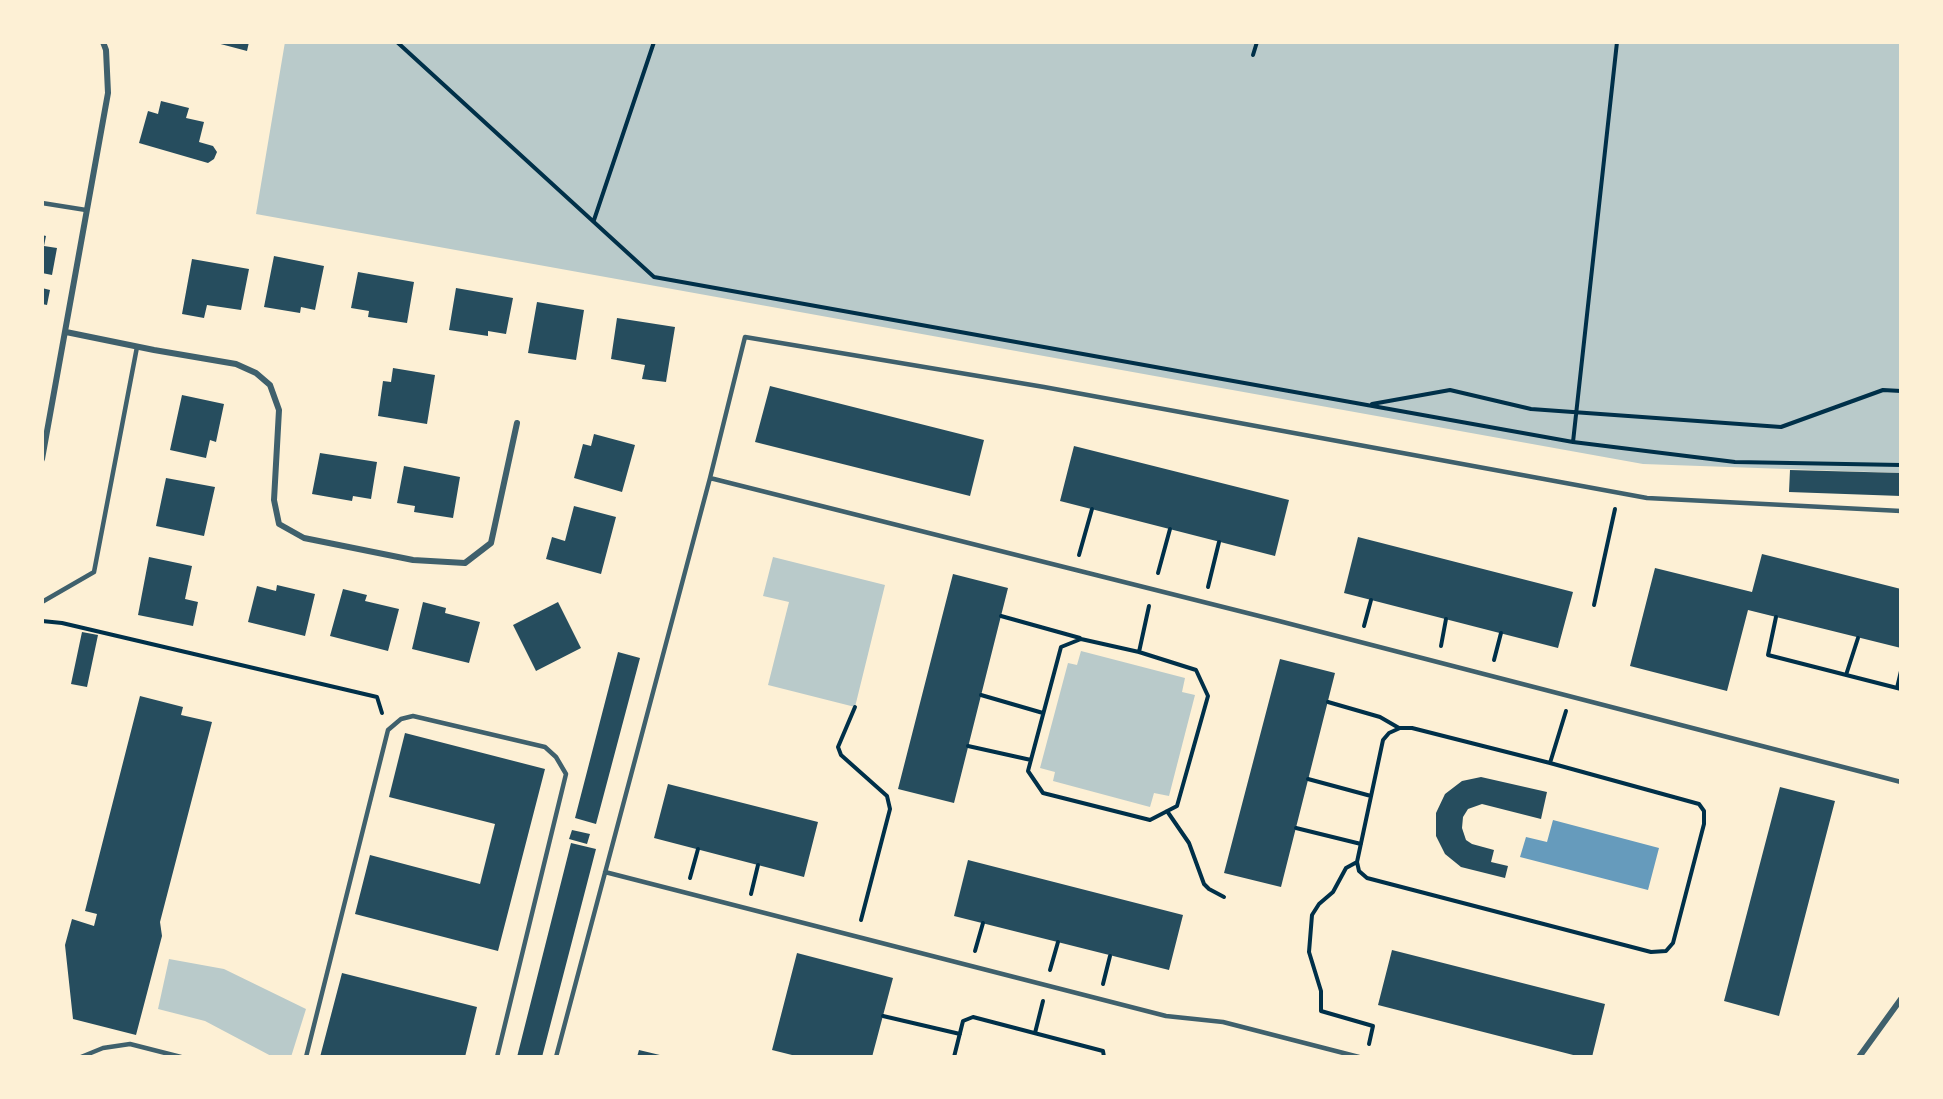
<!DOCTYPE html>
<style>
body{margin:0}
#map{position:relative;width:1943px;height:1099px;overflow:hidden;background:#fdf0d5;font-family:"PT Serif",serif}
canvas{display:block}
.frame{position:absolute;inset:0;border:44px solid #fdf0d5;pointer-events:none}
</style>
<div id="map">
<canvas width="1943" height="1099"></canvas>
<div class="frame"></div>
</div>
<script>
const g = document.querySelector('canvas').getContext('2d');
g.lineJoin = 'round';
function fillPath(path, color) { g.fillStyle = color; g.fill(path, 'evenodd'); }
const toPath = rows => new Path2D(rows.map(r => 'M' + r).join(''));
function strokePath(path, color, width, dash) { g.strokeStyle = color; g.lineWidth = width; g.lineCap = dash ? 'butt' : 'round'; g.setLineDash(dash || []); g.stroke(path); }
const green = toPath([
 [285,42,1901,42,1901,473,1643,464,256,214],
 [773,557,885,585,855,707,768,685,789,602,763,596],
 [1081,651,1185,678,1182,692,1195,695,1169,796,1154,793,1150,807,1053,781,1055,772,1040,768,1068,663,1077,665],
 [169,959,224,969,306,1009,291,1057,273,1057,205,1021,158,1009]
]);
const water = toPath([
 [1553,820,1659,848,1648,890,1520,857,1526,837,1547,842]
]);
const building = toPath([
 [213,42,249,42,247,51],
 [161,101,189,108,186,118,204,122,199,142,213,146,217,152,214,159,208,163,139,143,148,111,158,114],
 [42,235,46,236,44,246,57,248,52,275,42,273],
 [274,256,324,266,315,310,301,307,300,313,264,307],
 [192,259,249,269,241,310,207,305,204,318,182,314],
 [358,272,414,282,407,323,368,317,369,311,351,308],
 [42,288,50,290,47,305,42,304],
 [456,288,513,298,506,334,488,331,488,336,449,330],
 [537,302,584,310,576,360,528,353],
 [617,318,675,327,666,382,642,379,645,365,611,359],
 [393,368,435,375,427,424,378,416,383,381,391,382],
 [770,386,984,440,970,496,755,442],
 [182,395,224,404,216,442,210,440,206,458,170,450],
 [594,434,635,445,622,492,574,478,583,444,591,446],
 [1074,446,1289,500,1275,556,1060,501],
 [320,453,377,462,371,499,353,496,352,501,312,494],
 [404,466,460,477,453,518,414,512,415,506,397,503],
 [1790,470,1901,473,1901,496,1789,492],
 [166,478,215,487,204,536,156,526],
 [574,506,616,517,601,574,546,559,552,537,565,541],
 [1358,537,1573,592,1558,648,1344,593],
 [1762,554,1901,589,1901,648,1748,610,1727,691,1630,666,1655,568,1752,592],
 [149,557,192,566,185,599,198,602,193,626,138,615],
 [953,574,1008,588,954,803,898,789],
 [277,585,315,594,305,636,248,622,257,586,276,591],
 [343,589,367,595,365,601,399,609,388,651,330,636],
 [423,602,446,608,445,613,480,622,469,663,412,649],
 [558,602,581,648,536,671,513,625],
 [82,632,98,635,87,687,71,684],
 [618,652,640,658,596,824,575,818],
 [1280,659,1335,673,1281,887,1224,873],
 [140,696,183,707,181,715,212,722,160,922,162,936,136,1035,73,1019,65,945,72,919,94,926,97,914,85,911],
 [405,733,545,769,498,951,355,914,370,855,480,884,495,824,389,797],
 [1481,777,1547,792,1541,819,1482,804,1468,809,1463,817,1462,828,1466,840,1472,844,1494,850,1491,862,1508,866,1505,878,1461,867,1445,854,1436,836,1436,813,1445,794,1462,781],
 [668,784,818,822,804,877,654,838],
 [1780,787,1835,801,1779,1016,1724,1001],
 [572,830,590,834,587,844,569,839],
 [571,843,596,849,542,1057,517,1057],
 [968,860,1183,915,1169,970,954,916],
 [1392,950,1605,1004,1592,1057,1581,1057,1378,1005],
 [797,953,893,978,872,1057,800,1057,772,1050],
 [342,973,477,1007,465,1057,320,1057],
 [639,1050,664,1056,664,1057,637,1057]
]);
const path = toPath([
 [397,42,654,277,1573,442,1735,462,1901,465],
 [1253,55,1257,42],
 [594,220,654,42],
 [1372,404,1450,390,1531,409,1781,427,1883,390,1901,391],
 [1573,442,1617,42],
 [1079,555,1092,509],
 [1158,573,1170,529],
 [1208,587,1219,542],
 [1594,605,1615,509],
 [1001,616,1080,638],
 [1776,617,1768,655,1901,689],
 [42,621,62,623,377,697,382,713],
 [1364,626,1371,600],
 [1441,646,1446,619],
 [1139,652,1196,670,1208,696,1177,806,1150,820,1043,793,1028,771,1061,647,1081,639,1139,652,1149,606],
 [1494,660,1501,633],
 [1846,675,1858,638],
 [1897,688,1901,671],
 [981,695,1043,713],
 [1328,702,1380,717,1399,728],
 [855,707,838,747,841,755,887,796,890,809,861,920],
 [968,746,1031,760],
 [1550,763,1412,728,1400,728,1389,733,1383,740,1357,862,1359,871,1367,878,1651,952,1666,951,1673,943,1704,824,1704,811,1699,804,1550,763,1566,711],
 [1308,779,1371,796],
 [1167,811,1189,843,1204,884,1209,889,1224,897],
 [1296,828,1361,844],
 [1357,862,1346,868,1333,892,1319,904,1312,915,1309,952,1321,991,1321,1011,1373,1026,1369,1044],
 [690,878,698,849],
 [751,894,758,865],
 [975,951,983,923],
 [1050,970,1058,942],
 [1103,984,1110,956],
 [883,1016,960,1034],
 [1035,1033,1043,1001],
 [954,1057,963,1021,973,1017,1103,1051,1104,1057]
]);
const service = toPath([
 [42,203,86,210],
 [710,478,1279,621,1901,782],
 [42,602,94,572,137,347],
 [605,872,1166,1016,1223,1022,1359,1057],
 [81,1057,103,1048,130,1044,181,1057],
 [306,1057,388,730,401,719,413,716,545,747,556,757,566,774,497,1057],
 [556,1057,710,478,745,337,1044,387,1647,498,1901,511]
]);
const minor = toPath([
 [66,332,154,350,236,364,256,373,270,385,279,410,274,500,279,524,304,538,413,560,465,563,491,543,517,423],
 [42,459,108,93,106,50,103,42],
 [1859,1057,1901,999]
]);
fillPath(green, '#b9caca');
fillPath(water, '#669bbc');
fillPath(building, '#264d5e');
strokePath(path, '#003049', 4);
strokePath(service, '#3f606c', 4.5);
strokePath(minor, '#3f606c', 6);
</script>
